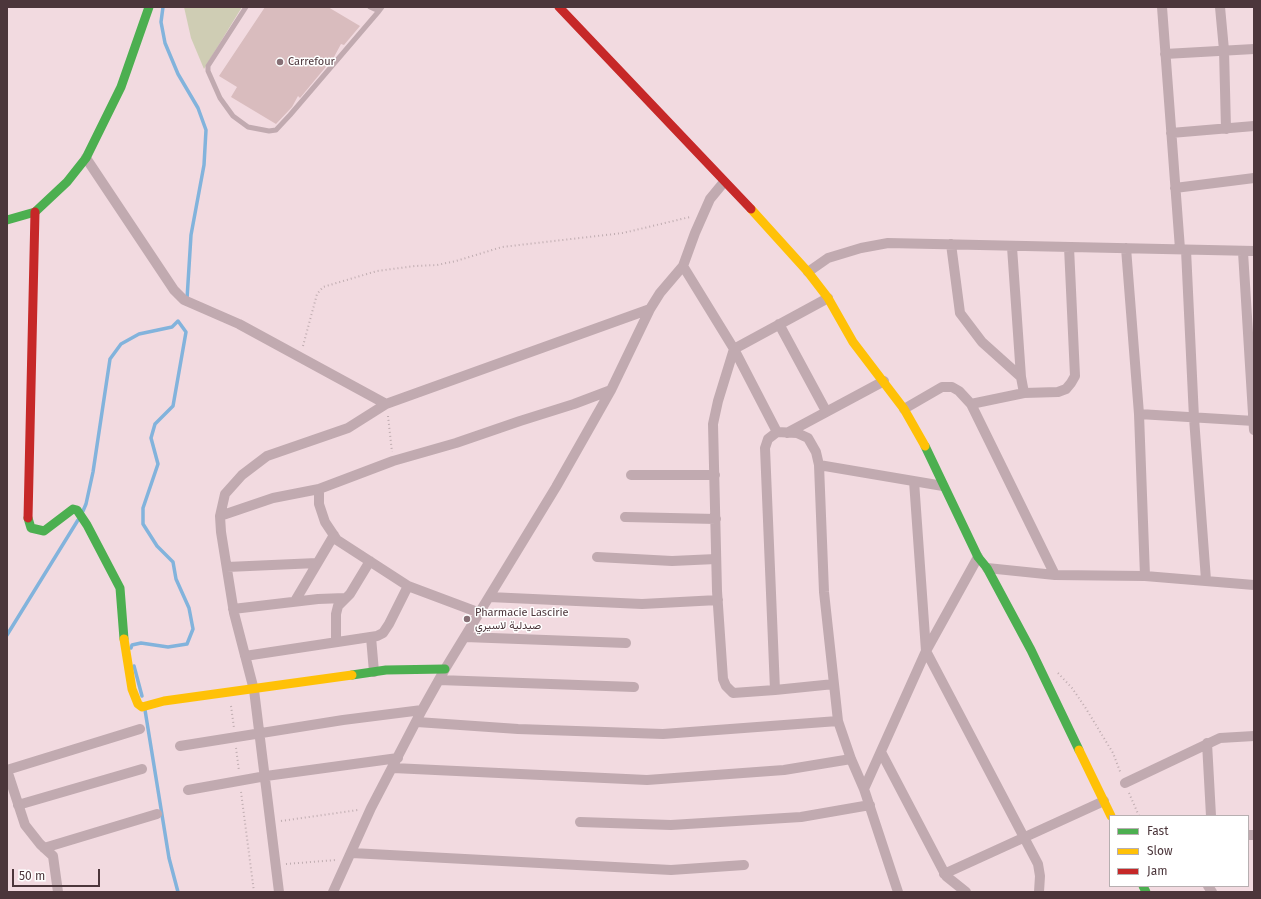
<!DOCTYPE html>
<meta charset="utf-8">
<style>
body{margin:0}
#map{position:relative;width:1261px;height:899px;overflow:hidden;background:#f2dae0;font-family:"Fira Sans",sans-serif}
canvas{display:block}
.frame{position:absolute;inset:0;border:8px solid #4c363b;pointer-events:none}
.legend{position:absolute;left:1109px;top:815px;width:140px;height:72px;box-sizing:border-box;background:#fff;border:1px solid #b7afb1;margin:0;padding:5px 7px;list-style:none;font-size:12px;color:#4c363b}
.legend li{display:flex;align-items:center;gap:8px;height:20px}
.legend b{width:20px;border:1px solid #b7afb1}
.scale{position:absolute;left:12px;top:869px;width:88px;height:18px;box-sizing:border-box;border:2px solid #4c363b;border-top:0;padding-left:5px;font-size:12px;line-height:14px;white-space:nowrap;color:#4c363b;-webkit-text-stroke:3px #fff;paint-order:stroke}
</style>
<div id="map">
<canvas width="1261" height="899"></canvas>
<div class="frame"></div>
<ul class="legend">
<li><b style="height:5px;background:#4caf50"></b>Fast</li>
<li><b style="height:5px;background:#ffc107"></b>Slow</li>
<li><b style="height:5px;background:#c62828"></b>Jam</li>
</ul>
<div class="scale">50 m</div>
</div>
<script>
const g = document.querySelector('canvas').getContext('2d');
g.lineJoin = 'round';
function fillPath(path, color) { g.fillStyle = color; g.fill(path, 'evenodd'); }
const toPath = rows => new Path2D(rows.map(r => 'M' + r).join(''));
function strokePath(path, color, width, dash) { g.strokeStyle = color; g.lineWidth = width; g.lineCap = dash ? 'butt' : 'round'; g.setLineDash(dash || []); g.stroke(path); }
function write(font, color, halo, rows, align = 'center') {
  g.font = font + ' "Fira Sans",Vazirmatn,sans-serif'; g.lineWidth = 3; g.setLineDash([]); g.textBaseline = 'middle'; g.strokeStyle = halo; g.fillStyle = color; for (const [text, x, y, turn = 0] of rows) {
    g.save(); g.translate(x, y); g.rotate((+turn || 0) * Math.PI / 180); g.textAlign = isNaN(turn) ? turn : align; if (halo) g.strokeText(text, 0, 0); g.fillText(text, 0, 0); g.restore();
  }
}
const green = toPath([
 [184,7,242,7,204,69,191,38]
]);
const stream = toPath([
 [163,7,161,22,165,43,178,74,198,108,206,130,204,165,191,235,187,299],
 [83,511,86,504,93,472,110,359,121,344,139,334,172,327,178,321,186,332,173,406,155,424,151,438,158,464,143,508,143,524,157,546,173,562,176,579,189,608,193,629,187,644,168,647,141,643,132,645,131,648],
 [7,635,78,520],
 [134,666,142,696],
 [145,710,169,858,178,892]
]);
const building = toPath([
 [265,7,328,7,360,26,344,45,341,44,334,57,300,98,298,96,292,107,276,124,231,97,237,87,219,76]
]);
const path = toPath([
 [303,346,317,294,323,287,377,271,415,266,437,265,456,261,502,247,623,233,690,217],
 [388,416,392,452],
 [1058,673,1072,688,1085,707,1113,753,1121,774],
 [231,706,234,728],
 [236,748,239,771],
 [241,792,254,892],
 [1129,793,1139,816],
 [281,821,358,810],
 [286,864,336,860]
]);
const lane = toPath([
 [246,7,208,66,208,71,220,98,233,116,248,127,269,131,276,130,290,115,379,11],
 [370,7,379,11,382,7]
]);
const street = toPath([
 [1162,7,1180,249],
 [1220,7,1224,50,1226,129],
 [1165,54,1254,49],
 [1171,133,1254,126],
 [86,158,174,290,184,300,239,324,386,404],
 [1175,188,1254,178],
 [951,244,960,313,982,342,1021,377],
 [1012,247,1021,377,1024,393],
 [1126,248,1139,414,1145,576],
 [1186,250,1194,418,1206,580],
 [1243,252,1254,430],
 [683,266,734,349,718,401,713,424,717,591,723,679,726,686,733,693,775,690],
 [808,272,828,258,861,248,888,243,1254,251],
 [779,324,826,411],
 [971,404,1024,393,1058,392,1066,389,1071,383,1075,376,1069,247],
 [904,409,942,387,952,387,959,391,971,404,1055,575],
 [1139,414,1254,421],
 [777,432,734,349,828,298],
 [787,433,884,381],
 [819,465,943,486],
 [631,475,715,475],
 [914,481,926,651,1038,864,1040,876,1039,892],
 [220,516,273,498,319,489],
 [625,517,716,519],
 [597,557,672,561,716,559],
 [227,567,317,563],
 [987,568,1055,575,1145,576,1254,585],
 [489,597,642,604,718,600],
 [295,601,334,535],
 [233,609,318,599,345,598],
 [480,613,408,586,337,540,325,522,319,504,319,489,393,461,456,443,520,421,574,404,611,390],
 [371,637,374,672],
 [465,637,626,643],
 [336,642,336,614,338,606,350,594,370,561],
 [245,656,377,636,383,633,389,624,408,586],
 [439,680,634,687],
 [834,684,775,690,765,448,768,439,777,432,797,433,808,438,816,452,819,465,824,592,838,721,851,759,864,789,898,892],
 [417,722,518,729,663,734,838,721],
 [1207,743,1211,816],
 [180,746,343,720,422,710],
 [881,752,946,876,966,892],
 [393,768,647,780,784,770,851,759],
 [7,770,140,729],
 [7,770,25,825,40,844,53,856,58,892],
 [1125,783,1220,738,1254,736],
 [864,789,926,651,978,557],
 [188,790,266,776,398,758],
 [18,805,142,769],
 [580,822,671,825,801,817,870,805],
 [1248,835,1254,835],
 [44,848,157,814],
 [352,853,671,870,744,865],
 [944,874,1104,801],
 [1208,886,1212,892],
 [279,892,254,690,234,613,221,532,220,516,225,494,242,475,267,456,348,428,386,404,650,309],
 [333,892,371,808,422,710,445,669,556,487,611,390,650,309,660,293,683,266,695,233,710,199,724,182]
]);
const fast = toPath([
 [7,220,35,212,67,182,86,158,121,87,149,7],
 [925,446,978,557,987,568,1031,650,1079,750],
 [28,518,31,528,44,531,73,509,77,510,87,525,120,588,124,639],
 [352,675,386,670,445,669],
 [1143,886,1146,892]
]);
const slow = toPath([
 [751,209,808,272,828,298,853,342,904,409,925,446],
 [124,639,132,689,138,704,142,707,164,701,352,675],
 [1079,750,1111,816]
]);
const jam = toPath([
 [559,7,751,209],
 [28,518,35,212]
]);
const markers = [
 [280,62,4,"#866f75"],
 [467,619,4,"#866f75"]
];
const poiNames = [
 ["Carrefour",288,62],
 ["Pharmacie Lascirie",475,613],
 ["صيدلية لاسيري",475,626]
];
fillPath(green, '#cfcdb4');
strokePath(stream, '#82b3dc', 3.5);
fillPath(building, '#d9bcbe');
strokePath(path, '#bfacb0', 2, [1, 3]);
strokePath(lane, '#c1aab0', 5);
strokePath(street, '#c1aab0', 10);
strokePath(fast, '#4caf50', 9);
strokePath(slow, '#ffc107', 9);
strokePath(jam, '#c62828', 9);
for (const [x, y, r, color] of markers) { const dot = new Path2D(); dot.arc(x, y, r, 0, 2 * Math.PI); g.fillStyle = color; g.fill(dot); strokePath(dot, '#fff', 1.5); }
write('11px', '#4c363b', '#fff', poiNames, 'left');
</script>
